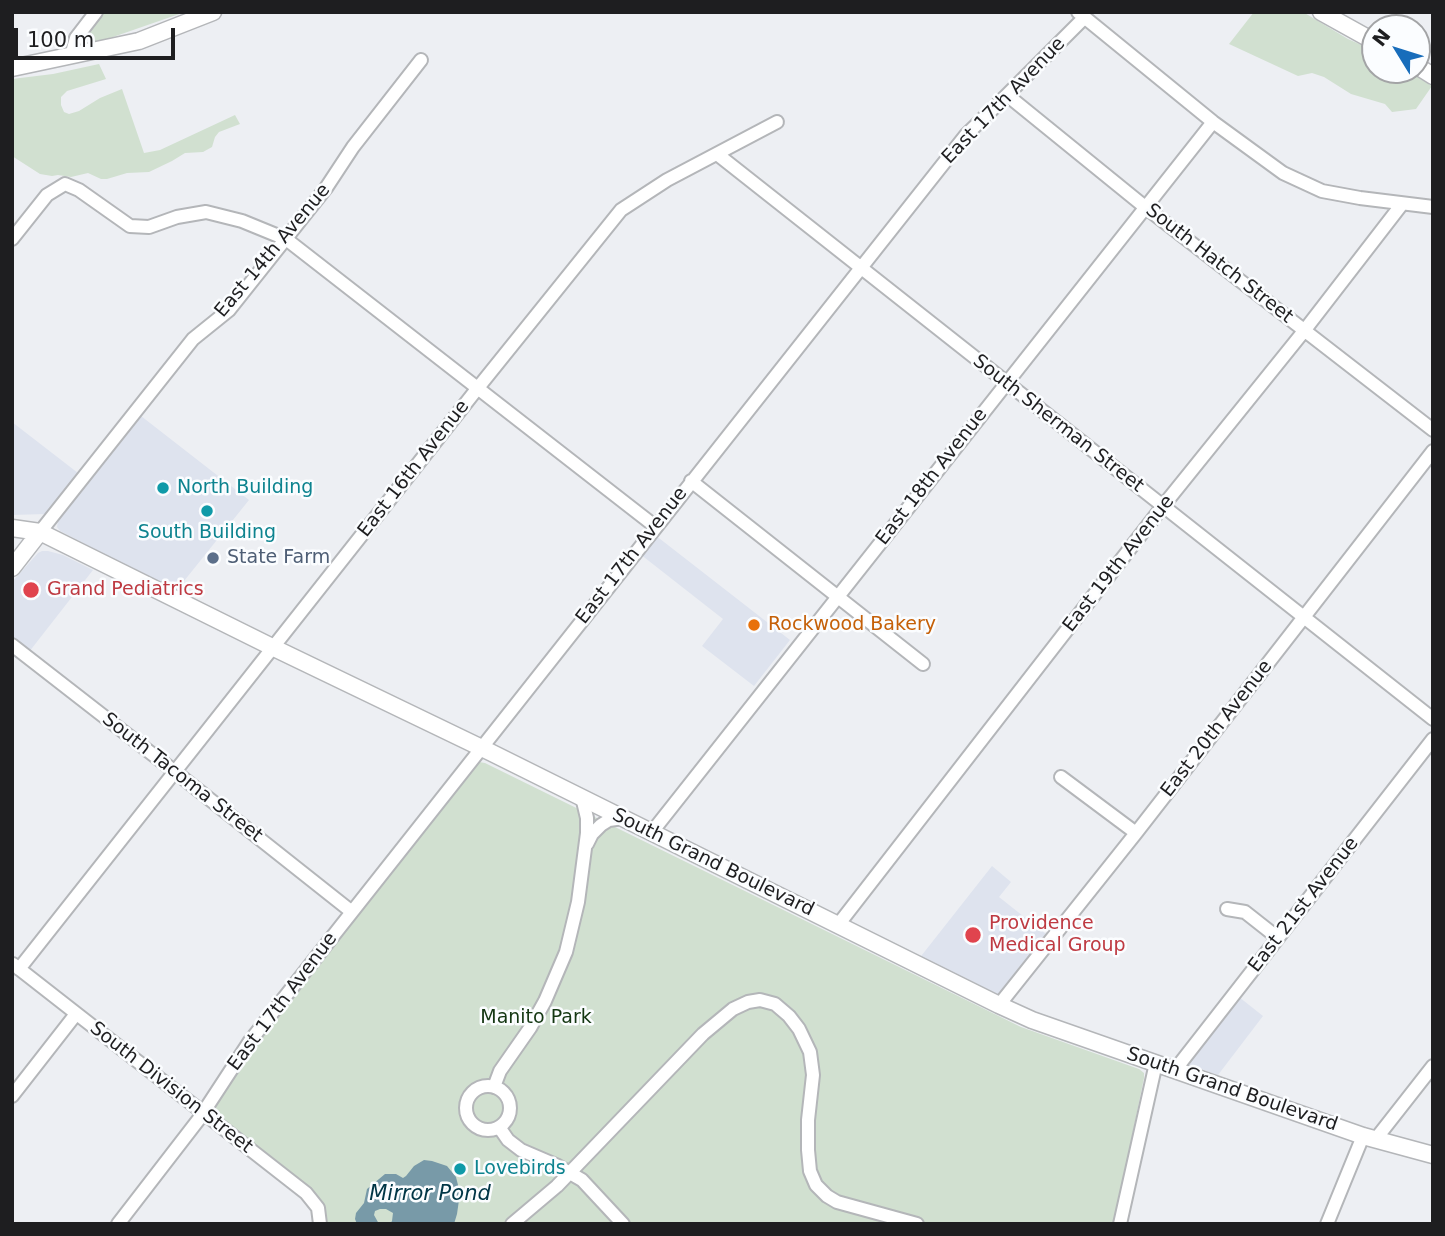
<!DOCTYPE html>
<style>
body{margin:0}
#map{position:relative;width:1445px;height:1236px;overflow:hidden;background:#edeff3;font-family:"DejaVu Sans",sans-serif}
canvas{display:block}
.frame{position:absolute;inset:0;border:14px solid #1e1e20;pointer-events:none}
.north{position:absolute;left:1361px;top:14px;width:70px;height:70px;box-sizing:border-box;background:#fbfdff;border:2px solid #a3a4a6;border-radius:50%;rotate:308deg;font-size:19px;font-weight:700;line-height:28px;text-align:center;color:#1e1e20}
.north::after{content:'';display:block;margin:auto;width:24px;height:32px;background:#186dbb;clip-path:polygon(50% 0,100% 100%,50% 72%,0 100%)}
.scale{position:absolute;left:14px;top:28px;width:161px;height:32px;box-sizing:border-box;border:4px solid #1e1e20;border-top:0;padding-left:9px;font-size:21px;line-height:24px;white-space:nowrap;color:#1e1e20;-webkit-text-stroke:5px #fbfdff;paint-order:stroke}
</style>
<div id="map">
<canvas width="1445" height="1236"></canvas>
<div class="frame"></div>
<div class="north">N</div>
<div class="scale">100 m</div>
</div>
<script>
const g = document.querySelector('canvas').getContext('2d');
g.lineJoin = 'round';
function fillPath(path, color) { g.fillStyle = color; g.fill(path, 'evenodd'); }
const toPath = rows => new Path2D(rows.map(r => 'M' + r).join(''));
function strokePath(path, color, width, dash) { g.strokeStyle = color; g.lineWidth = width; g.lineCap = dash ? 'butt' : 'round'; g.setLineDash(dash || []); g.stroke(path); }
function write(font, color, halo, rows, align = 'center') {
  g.font = font + ' "DejaVu Sans",sans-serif'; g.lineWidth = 5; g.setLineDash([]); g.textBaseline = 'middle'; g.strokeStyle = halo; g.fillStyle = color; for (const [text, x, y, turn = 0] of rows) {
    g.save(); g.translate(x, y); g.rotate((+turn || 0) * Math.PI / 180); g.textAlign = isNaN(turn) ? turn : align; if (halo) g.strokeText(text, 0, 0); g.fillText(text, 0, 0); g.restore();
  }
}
const built = toPath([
 [141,416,249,500,176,591,60,531,57,527,58,521],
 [12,422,78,473,46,514,12,515],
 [655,535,790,640,754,686,702,646,723,619,640,554],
 [42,551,48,551,63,555,93,570,29,652,12,638,12,582,38,553],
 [992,866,1011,882,999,897,1056,942,1011,1001,918,960],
 [1239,997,1263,1016,1218,1075,1187,1064]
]);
const green = toPath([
 [103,12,185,12,113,37,92,43,90,42,87,37,88,31],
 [1254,12,1303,12,1348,39,1375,51,1375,70,1406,70,1432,86,1416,109,1392,112,1385,104,1351,94,1324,77,1312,73,1298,76,1229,44],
 [99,64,106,79,67,91,61,97,61,105,64,112,69,114,79,111,100,98,122,89,144,153,160,150,235,115,240,124,219,132,215,137,212,147,203,152,185,153,172,161,149,172,127,173,107,179,101,179,88,173,71,177,58,175,52,176,40,174,12,156,12,79,53,74],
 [479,762,485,763,1021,1027,1139,1069,1144,1073,1144,1078,1114,1224,326,1224,325,1211,320,1202,212,1112,213,1110,250,1051,474,765]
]);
const water = toPath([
 [424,1160,432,1161,447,1166,456,1177,460,1193,457,1214,454,1224,390,1224,392,1221,393,1213,386,1209,380,1209,375,1211,374,1215,379,1224,357,1224,355,1219,356,1213,364,1203,367,1189,385,1174,396,1174,403,1178,406,1176,414,1166]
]);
const street = toPath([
 [1078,12,1213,122,1283,173,1322,191,1360,198,1433,207],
 [71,56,76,38,96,12],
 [1007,95,1145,207,1433,430],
 [717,154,1433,719],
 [12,239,47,195,65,184,79,190,130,226,149,227,177,217,206,212,242,221,286,239,656,527],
 [691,481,923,664],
 [40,532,193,339,229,310,326,188,353,147,421,60],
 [12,645,174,771,352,912],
 [1061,777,1136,833],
 [652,832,1213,122],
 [587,844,592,834,601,825,609,820,623,818],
 [1227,909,1245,912,1278,938],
 [838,925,1163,506,1304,331,1402,204],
 [13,964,306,1193,318,1208,320,1224],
 [19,969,477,389,621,210,667,180,777,122],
 [999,1005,1136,833,1433,451],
 [1175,1070,1433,739],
 '466 1108a22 22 0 1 1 44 0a22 22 0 1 1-44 0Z',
 [494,1087,500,1071,530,1028,545,1001,566,952,578,902,587,833,587,818,582,797],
 [12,1096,76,1014],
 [499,1127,508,1140,521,1150,556,1165,582,1180,623,1224],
 [1375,1140,1433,1066],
 [118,1224,199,1119,250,1041,966,135,1007,95,1084,18],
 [512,1224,557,1186,703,1034,733,1009,748,1002,760,1000,775,1004,789,1016,799,1029,810,1052,813,1075,808,1120,808,1150,810,1171,816,1185,827,1196,837,1202,917,1224],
 [1120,1224,1156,1063],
 [1327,1224,1363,1136]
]);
const secondary = toPath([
 [1321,12,1375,42],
 [1417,66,1433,76],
 [12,68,139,41,213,12],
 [12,528,40,532,272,647,490,752,999,1005,1032,1020,1363,1136,1433,1155],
 [12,568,40,532]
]);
const markers = [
 [163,488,7,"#0f9aa8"],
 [207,511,7,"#0f9aa8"],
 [213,558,7,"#5c6f8a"],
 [31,590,9,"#e0444e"],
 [754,625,7,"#e8710a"],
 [973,935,9,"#e0444e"],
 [460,1169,7,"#0f9aa8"]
];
const streetNames = [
 ["East 17th Avenue",1004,101,-46],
 ["East 14th Avenue",273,251,-50],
 ["South Hatch Street",1219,264,38],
 ["South Sherman Street",1058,424,38],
 ["East 16th Avenue",414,469,-52],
 ["East 18th Avenue",932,477,-52],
 ["East 17th Avenue",632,556,-52],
 ["East 19th Avenue",1119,564,-52],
 ["East 20th Avenue",1217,729,-52],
 ["South Tacoma Street",182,778,38],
 ["South Grand Boulevard",713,863,26],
 ["East 21st Avenue",1304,905,-52],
 ["East 17th Avenue",283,1002,-53],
 ["South Division Street",171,1088,38],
 ["South Grand Boulevard",1232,1090,19]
];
const cultureNames = [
 ["North Building",177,488],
 ["South Building",207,533,"center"],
 ["Lovebirds",474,1169]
];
const serviceNames = [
 ["State Farm",227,558]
];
const healthNames = [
 ["Grand Pediatrics",47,590],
 ["Providence",989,924],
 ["Medical Group",989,946]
];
const foodNames = [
 ["Rockwood Bakery",768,625]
];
const parkNames = [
 ["Manito Park",536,1018]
];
const waterNames = [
 ["Mirror Pond",430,1195]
];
fillPath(built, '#dee3ee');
fillPath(green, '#d1e0d0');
fillPath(water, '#789aa8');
strokePath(street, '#b4b6b9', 16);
strokePath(secondary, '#b4b6b9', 19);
strokePath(street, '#fff', 12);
strokePath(secondary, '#fff', 16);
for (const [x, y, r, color] of markers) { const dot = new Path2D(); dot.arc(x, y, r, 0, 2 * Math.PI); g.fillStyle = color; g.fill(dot); strokePath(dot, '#fbfdff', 2.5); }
write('19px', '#1e1e20', '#fbfdff', streetNames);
write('19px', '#0d838f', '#fbfdff', cultureNames, 'left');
write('19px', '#4e5e75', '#fbfdff', serviceNames, 'left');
write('19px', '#be3a42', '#fbfdff', healthNames, 'left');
write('19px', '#c56008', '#fbfdff', foodNames, 'left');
write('19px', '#143712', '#fbfdff', parkNames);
write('italic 21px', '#003646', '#fbfdff', waterNames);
</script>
